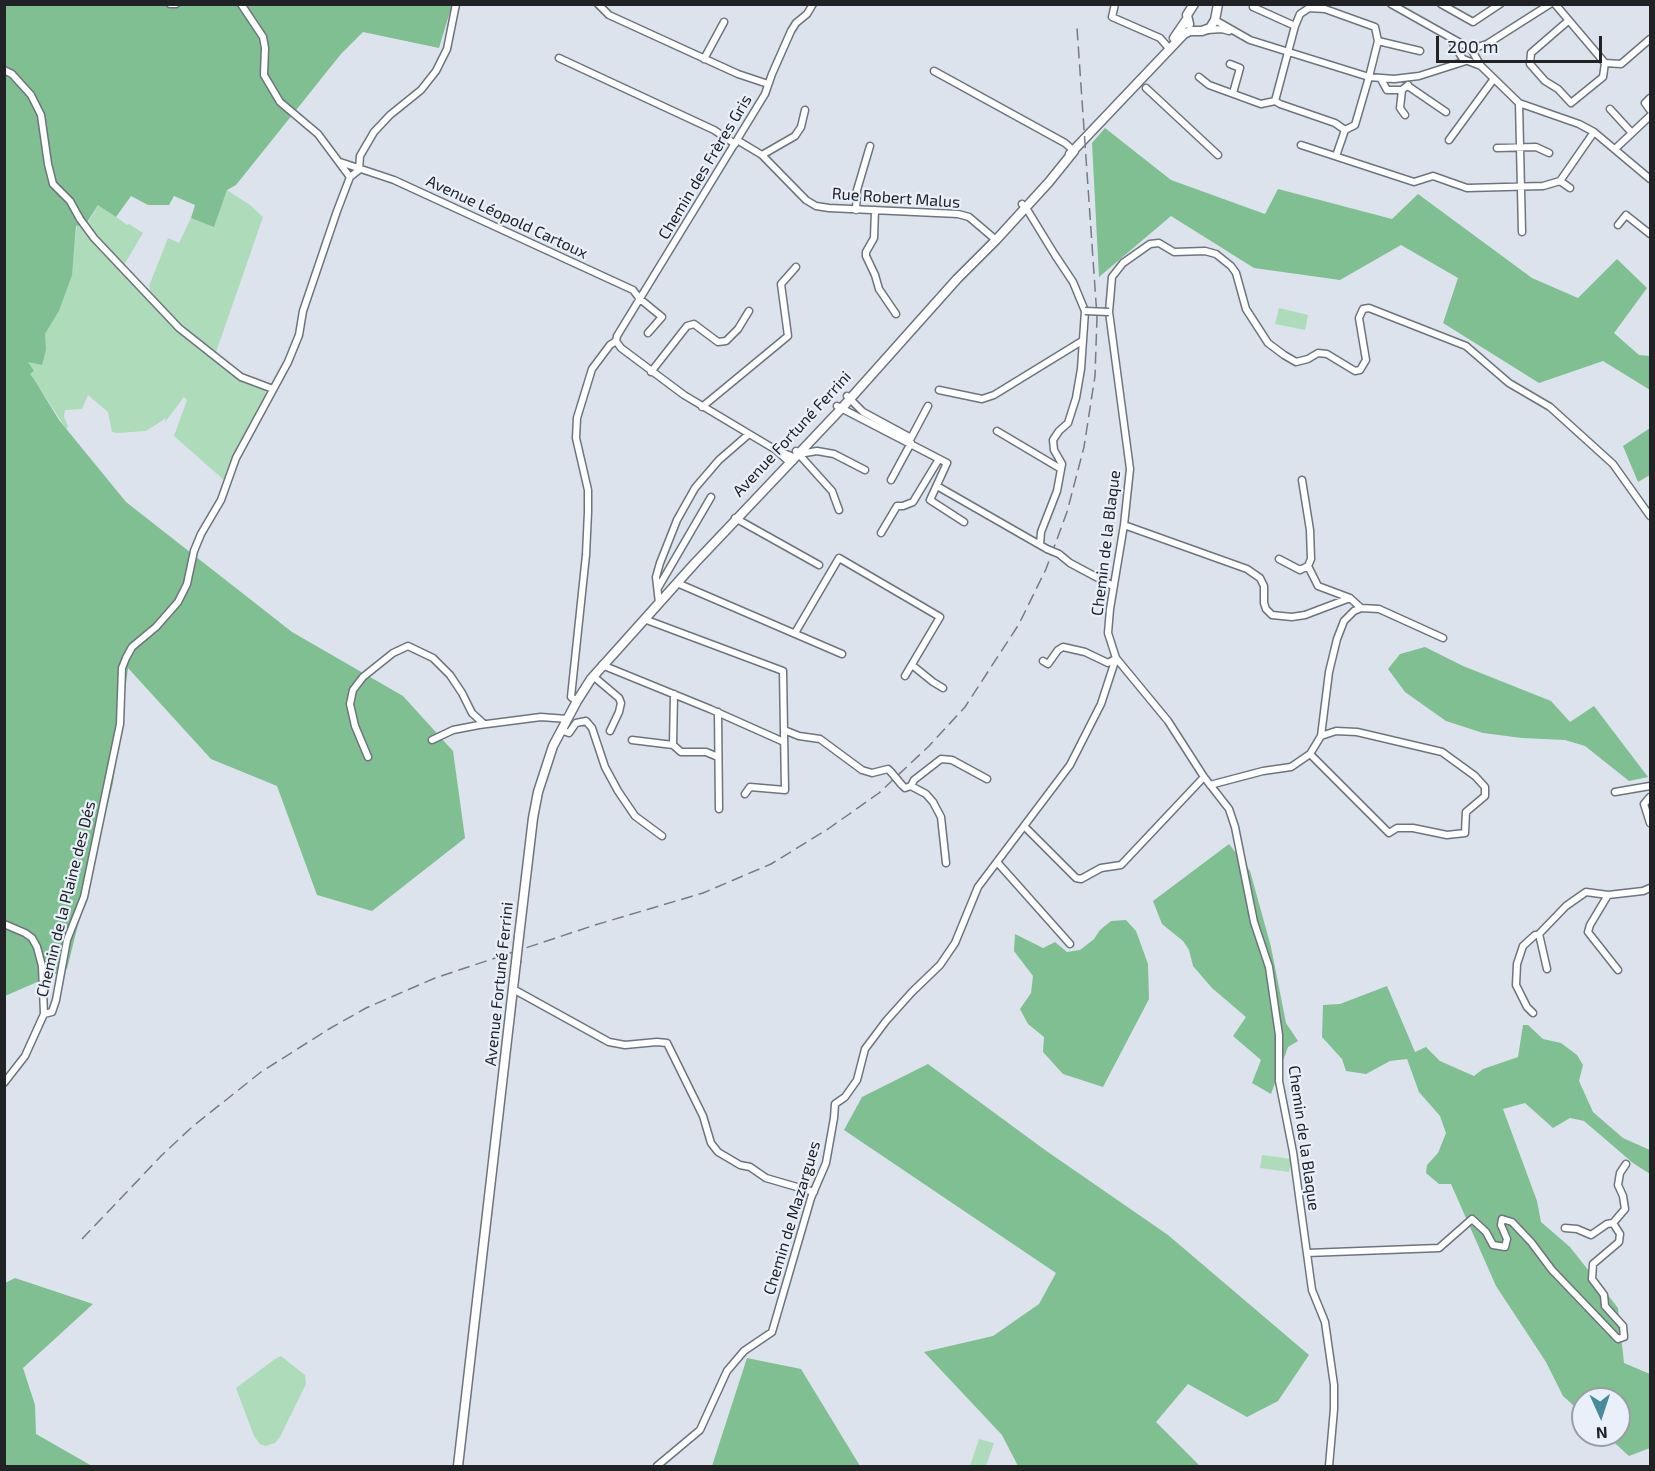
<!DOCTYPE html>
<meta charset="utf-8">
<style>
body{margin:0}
#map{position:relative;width:1655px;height:1471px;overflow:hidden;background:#dce3ed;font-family:"Exo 2",sans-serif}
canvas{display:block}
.frame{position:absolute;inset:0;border:6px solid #202226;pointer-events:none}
.north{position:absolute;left:1571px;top:1387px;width:60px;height:60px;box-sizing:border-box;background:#e9f0fa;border:2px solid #999ea5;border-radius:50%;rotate:177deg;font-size:16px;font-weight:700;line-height:24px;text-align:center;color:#202226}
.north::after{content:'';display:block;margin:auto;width:21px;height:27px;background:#478a9a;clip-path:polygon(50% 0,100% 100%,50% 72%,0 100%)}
.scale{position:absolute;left:1436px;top:36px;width:166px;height:27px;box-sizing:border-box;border:3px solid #202226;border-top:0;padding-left:8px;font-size:18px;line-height:21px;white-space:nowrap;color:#202226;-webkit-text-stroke:4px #e9f0fa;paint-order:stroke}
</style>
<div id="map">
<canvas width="1655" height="1471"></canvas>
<div class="frame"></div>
<div class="north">N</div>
<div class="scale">200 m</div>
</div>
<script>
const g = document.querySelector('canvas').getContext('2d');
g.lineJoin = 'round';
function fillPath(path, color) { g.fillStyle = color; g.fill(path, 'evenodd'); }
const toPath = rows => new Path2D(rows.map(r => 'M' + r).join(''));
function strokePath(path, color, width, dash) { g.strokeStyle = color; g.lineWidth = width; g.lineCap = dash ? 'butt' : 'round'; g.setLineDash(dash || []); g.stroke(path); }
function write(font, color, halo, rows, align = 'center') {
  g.font = font + ' "Exo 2",sans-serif'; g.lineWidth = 4.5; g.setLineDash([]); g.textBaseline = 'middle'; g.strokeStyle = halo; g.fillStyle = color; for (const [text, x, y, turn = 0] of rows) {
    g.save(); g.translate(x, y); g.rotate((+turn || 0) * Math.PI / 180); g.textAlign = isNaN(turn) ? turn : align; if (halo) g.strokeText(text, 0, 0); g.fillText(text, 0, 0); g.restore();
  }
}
const green = toPath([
 [227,190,250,205,263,217,215,355,179,325,151,293,149,286,168,238,179,243,191,218,214,226],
 [99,204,127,225,129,224,143,233,124,265,87,224],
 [77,225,80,225,112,260,211,358,239,378,265,390,266,395,237,449,225,481,174,436,187,400,184,397,165,422,166,418,146,431,117,433,112,432,108,412,88,395,82,409,65,410,64,416,68,427,66,429,34,379,30,374,31,373,27,361,42,365,45,334,59,311,71,275],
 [1279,308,1308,315,1305,330,1275,324],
 [1262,1155,1291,1159,1289,1172,1260,1168],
 [281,1356,305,1375,306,1384,280,1437,275,1443,266,1446,260,1444,254,1436,236,1388,275,1359],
 [979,1439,994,1443,986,1466,970,1466]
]);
const forest = toPath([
 [5,5,452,5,439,48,363,32,341,54,236,185,227,190,214,227,191,218,195,205,174,196,169,205,148,205,131,196,116,217,98,205,86,224,76,226,72,275,59,311,45,334,46,350,42,365,28,362,34,371,30,374,34,379,59,420,126,502,292,632,403,696,453,751,465,838,372,911,317,895,277,786,211,759,128,668,113,783,67,969,5,996],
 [1105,128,1171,180,1265,214,1278,189,1392,219,1418,194,1532,278,1578,298,1617,259,1647,288,1614,333,1639,355,1650,356,1650,390,1603,361,1539,383,1443,323,1458,278,1401,245,1340,280,1254,268,1171,216,1099,277,1092,143],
 [1650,428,1650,475,1638,482,1623,446],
 [1425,647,1463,666,1551,701,1570,722,1594,706,1648,777,1629,781,1585,746,1565,740,1522,738,1483,733,1446,721,1405,692,1388,669,1400,654],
 [1229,844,1250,871,1271,947,1286,1023,1298,1041,1288,1047,1271,1094,1252,1083,1261,1060,1233,1036,1246,1017,1212,988,1193,966,1189,950,1183,941,1162,924,1153,901],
 [1126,920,1136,931,1148,964,1149,999,1103,1087,1063,1074,1043,1052,1044,1037,1028,1024,1020,1009,1031,993,1033,976,1014,951,1015,934,1043,948,1055,942,1067,952,1080,950,1094,939,1100,930,1111,921],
 [1387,986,1415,1052,1426,1047,1440,1061,1474,1076,1483,1069,1518,1057,1523,1025,1528,1025,1543,1039,1561,1043,1577,1055,1583,1065,1579,1081,1593,1112,1623,1138,1650,1150,1650,1174,1633,1163,1584,1121,1570,1118,1553,1128,1525,1103,1503,1109,1537,1201,1541,1222,1570,1247,1618,1308,1624,1363,1650,1374,1650,1448,1629,1456,1606,1435,1619,1435,1619,1399,1583,1399,1583,1414,1563,1396,1546,1362,1496,1286,1451,1184,1439,1184,1426,1173,1427,1165,1438,1153,1446,1133,1440,1116,1419,1092,1407,1059,1390,1061,1366,1074,1346,1071,1342,1059,1322,1037,1323,1005,1340,1004],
 [928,1064,1045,1150,1168,1235,1309,1355,1278,1401,1247,1417,1188,1384,1156,1422,1200,1466,1018,1466,1002,1435,924,1352,993,1336,1039,1304,1056,1273,844,1130,862,1097],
 [15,1278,93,1304,23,1368,35,1405,36,1434,92,1466,5,1466,5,1283],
 [747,1358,801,1369,860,1466,712,1466]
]);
const minor = toPath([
 [170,4,176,4],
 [241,4,263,37,265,48,264,75,280,102,318,134,350,177],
 [598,4,609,15,738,74,768,84],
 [1115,4,1112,17,1160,38,1167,46],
 [1255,4,1253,7,1295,26],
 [1391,4,1471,49,1487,44,1550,4],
 [1441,4,1473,22,1500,4],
 [1555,4,1605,63],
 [1309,8,1325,9,1375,27,1378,41,1369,77,1355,125,1345,130,1335,123,1280,104,1275,101,1295,26,1300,14,1309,8],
 [1215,20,1250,40,1369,77,1394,79,1419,76,1466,61],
 [1568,21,1531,53,1530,64,1545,81,1558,89,1571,103,1603,77,1605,63],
 [1207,30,1222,29,1229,31],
 [1451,40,1463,59,1481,66],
 [1378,41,1420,51],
 [1471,49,1481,66,1519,103,1579,124,1594,132,1650,179],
 [559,58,714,130,735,144],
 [704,59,724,22],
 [1605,63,1621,64,1650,39],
 [1230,64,1240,68,1233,93],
 [4,70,12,74,31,95,41,115,48,164,53,184,70,201,80,219,94,238,179,328,241,377,273,389],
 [934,71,1065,143,1074,151],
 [1199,77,1209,85,1261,104,1275,101],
 [1381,79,1387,90,1402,90],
 [1408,86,1446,112],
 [1146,88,1218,155],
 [1650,98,1645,103,1650,110],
 [1519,103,1522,232],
 [1610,109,1632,133],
 [1405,115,1400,108,1402,90,1408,85],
 [737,140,762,155,806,200,816,206,829,208,958,214,969,217,996,240],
 [1449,140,1493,80],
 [1301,145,1414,182,1433,176,1467,188,1543,186,1560,181,1594,132],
 [1497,148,1536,147,1549,153],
 [1615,149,1650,116],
 [762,155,795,136,801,127,805,110],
 [1336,156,1345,130],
 [340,162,394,180,633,290,640,299,662,317,648,333],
 [359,170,360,156,374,132,390,115,421,90,436,71,447,49,456,4],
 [1560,181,1570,188],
 [1022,204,1028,211,1055,255,1073,282,1085,311,1081,369,1076,398,1068,423,1059,431,1053,440,1054,450,1062,464,1057,491,1041,532,1040,545,1047,549],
 [856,210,857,190,870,146],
 [875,210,874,238,866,252,866,256,875,275,879,289,896,314],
 [1618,225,1626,215,1650,234],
 [616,341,617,336,765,94,772,74,791,31,796,23,807,14,813,4],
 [616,341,621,348,684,395,776,450,791,456,793,461,787,460,776,450],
 [651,372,687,326,694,324,718,342,726,341,738,329,749,311],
 [939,390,982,399,994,395,1082,341],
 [847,396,863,412,911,438,928,406],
 [837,406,947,463,930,500,964,522],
 [702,407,788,336,781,284,796,267],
 [997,431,1061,469],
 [796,451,832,491,839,510],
 [799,454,817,451,834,454,865,470],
 [891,480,911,443],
 [937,486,1040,545],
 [735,518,819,565],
 [1124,525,1247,569,1260,578,1264,586,1264,603,1266,609,1272,615,1292,617,1305,615,1350,598],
 [881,533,897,506,903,506,913,502,939,459],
 [1059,554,1070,563,1113,586],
 [1279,559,1300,570,1308,566,1311,559,1310,530,1302,480],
 [1308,566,1318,586,1350,598,1361,608],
 [677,583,842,654],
 [658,588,711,497],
 [659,603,656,577,660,563,677,520,695,488,719,460,749,434],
 [644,619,783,671,785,790,750,787,745,794],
 [795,633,839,558,940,617,905,676],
 [1043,661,1048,664,1058,650,1063,647,1085,652,1108,663,1115,659],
 [602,665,710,709,784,742],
 [912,665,933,682,943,688],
 [593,676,619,698,621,703,619,712,610,731],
 [577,701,571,697,586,555,588,512,588,490,576,438,577,418,592,369,610,345,616,341],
 [718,712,719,809],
 [561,730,569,733,576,723,586,721,592,728,605,767,618,791,635,816,662,836],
 [784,730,799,736,820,739,862,770,872,773,888,769,891,772],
 [432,740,453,730,479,725,541,717,567,719],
 [632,740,673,745,681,752,706,752,718,757],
 [673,745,674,694],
 [1310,754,1389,833,1397,828,1413,828,1447,835,1465,833,1466,812,1485,796,1485,787,1475,776,1442,752,1357,732,1336,731,1321,736],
 [368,757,355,726,350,704,353,690,363,677,393,653,408,646,433,658,450,675,462,693,472,713,484,724],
 [901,784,905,788,911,786,926,794,933,802,941,817,946,863],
 [1210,785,1263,771,1291,767,1310,754,1321,736,1329,672,1337,639,1344,621,1354,611,1361,608,1379,609,1443,638],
 [911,786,914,780,941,759,952,760,987,779],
 [1615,792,1650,786],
 [1650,797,1644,804,1650,823],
 [1024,826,1076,878,1081,879,1101,868,1121,865,1204,777],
 [997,862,1070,944],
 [4,924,25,933,32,938,37,947,42,966,44,1014],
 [1547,969,1539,934,1566,906,1586,892,1608,895],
 [1618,970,1588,932,1590,925,1608,895,1643,891,1650,888],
 [513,989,609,1042,625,1045,657,1042,667,1043,703,1116,711,1143,718,1152,740,1165,750,1167,766,1178,814,1192],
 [1533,1013,1527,1007,1516,985,1517,964,1523,946,1535,935,1539,935],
 [4,1083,25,1056,44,1014,52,1012,56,1000,67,940,84,897,120,724,122,668,126,658,132,647,156,627,178,602,187,584,194,551,201,534,221,500,236,458,288,362,299,335,303,311,337,211,350,177,359,170],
 [1613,1223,1625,1209,1623,1196,1618,1185,1620,1173,1626,1164],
 [1307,1253,1439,1248,1472,1219,1486,1232,1493,1245,1505,1247,1507,1239,1501,1225,1502,1219,1512,1222,1531,1242,1552,1270,1618,1339,1624,1337,1623,1326,1605,1306,1604,1295,1592,1279,1593,1264,1619,1242,1620,1234,1613,1223,1607,1224,1591,1235,1577,1229,1565,1228],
 [657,1466,700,1430,727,1371,744,1351,772,1332,811,1198,826,1163,834,1118,835,1104,845,1097,857,1080,865,1049,886,1021,912,992,940,965,955,943,978,887,1070,765,1101,704,1116,658],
 [1329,1466,1334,1409,1334,1385,1325,1322,1312,1290,1293,1152,1279,1081,1279,1035,1269,967,1254,922,1235,827,1229,809,1204,777,1168,721,1116,658,1108,633,1110,609,1124,525,1130,469,1109,312,1112,277,1123,263,1150,244,1159,243,1174,252,1205,251,1216,254,1231,266,1236,273,1246,309,1268,343,1284,355,1296,362,1308,359,1318,353,1327,354,1355,371,1360,370,1366,360,1359,318,1363,309,1369,308,1466,346,1509,383,1550,407,1613,464,1650,516]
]);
const secondary = toPath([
 [1189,24,1187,15,1194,4],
 [1174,38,1187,19],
 [1070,154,1184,34,1190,31,1202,31,1210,28,1215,20,1218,4],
 [519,936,533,818,538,792,553,746,577,701,591,679,695,563,841,409,957,279,996,240,1049,182,1074,151],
 [458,1466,516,962]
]);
const rail = toPath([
 [82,1239,162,1155,192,1127,261,1072,329,1029,366,1008,435,978,595,925,703,893,771,864,828,829,879,793,929,746,965,707,1019,624,1046,569,1067,512,1084,447,1095,376,1097,317,1077,28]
]);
const minorBridge = toPath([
 [1085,311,1109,312],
 [1047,549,1059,554],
 [891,772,901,784]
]);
const secondaryBridge = toPath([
 [516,962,519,936]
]);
const streetNames = [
 ["Chemin des Frères Gris",705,167,-59],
 ["Rue Robert Malus",896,198,4],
 ["Avenue Léopold Cartoux",507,217,25],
 ["Avenue Fortuné Ferrini",792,434,-47],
 ["Chemin de la Blaque",1106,543,-83],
 ["Chemin de la Plaine des Dés",66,899,-76],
 ["Avenue Fortuné Ferrini",499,984,-84],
 ["Chemin de la Blaque",1304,1138,82],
 ["Chemin de Mazargues",792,1218,-73]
];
fillPath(green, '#aedbba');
fillPath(forest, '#7fbf92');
strokePath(minor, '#6e747d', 9);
strokePath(secondary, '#6e747d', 11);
strokePath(minor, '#fff', 6);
strokePath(secondary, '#fff', 8);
strokePath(rail, '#777b82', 1.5, [12, 6]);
strokePath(minorBridge, '#6e747d', 9, []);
strokePath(secondaryBridge, '#6e747d', 11, []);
strokePath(minorBridge, '#fff', 6);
strokePath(secondaryBridge, '#fff', 8);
write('16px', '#202226', '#e9f0fa', streetNames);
</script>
